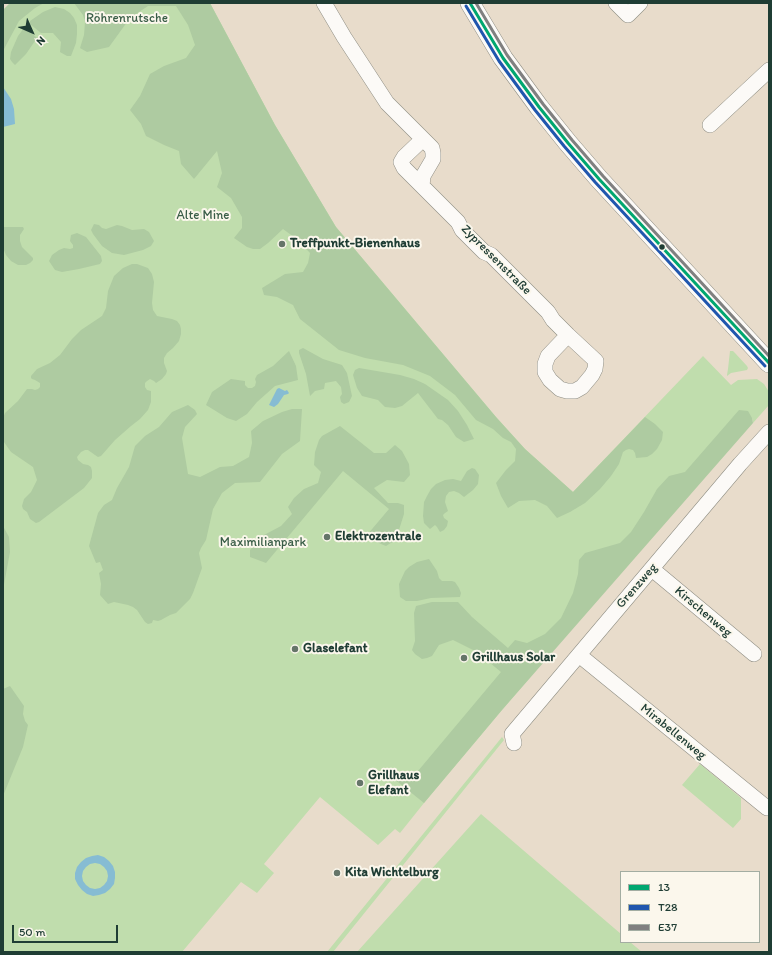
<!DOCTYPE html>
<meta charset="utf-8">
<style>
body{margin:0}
#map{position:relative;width:772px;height:955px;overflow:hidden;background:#e8dccb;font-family:Itim,sans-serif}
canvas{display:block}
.frame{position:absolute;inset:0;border:4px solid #1f3d34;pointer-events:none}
.legend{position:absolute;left:620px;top:871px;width:140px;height:72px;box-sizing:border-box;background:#fbf7ec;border:1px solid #a3ada2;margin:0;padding:5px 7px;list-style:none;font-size:12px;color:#1f3d34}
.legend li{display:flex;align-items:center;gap:8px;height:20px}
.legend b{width:20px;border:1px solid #a3ada2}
.north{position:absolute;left:12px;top:12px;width:40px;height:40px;-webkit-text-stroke:3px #fbf7ec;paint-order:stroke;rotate:135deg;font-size:11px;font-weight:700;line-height:16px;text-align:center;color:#1f3d34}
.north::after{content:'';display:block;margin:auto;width:14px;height:18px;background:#1f3d34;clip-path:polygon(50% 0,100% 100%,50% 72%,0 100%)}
.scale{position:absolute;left:12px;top:925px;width:106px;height:18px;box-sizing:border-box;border:2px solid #1f3d34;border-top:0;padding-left:5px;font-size:12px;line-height:14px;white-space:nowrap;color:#1f3d34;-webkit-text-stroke:3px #fbf7ec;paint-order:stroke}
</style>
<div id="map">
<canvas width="772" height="955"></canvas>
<div class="frame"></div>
<ul class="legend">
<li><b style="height:5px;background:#00a770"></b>13</li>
<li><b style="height:5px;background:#2056ae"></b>T28</li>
<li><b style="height:5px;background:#808080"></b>E37</li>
</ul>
<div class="north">N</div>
<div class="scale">50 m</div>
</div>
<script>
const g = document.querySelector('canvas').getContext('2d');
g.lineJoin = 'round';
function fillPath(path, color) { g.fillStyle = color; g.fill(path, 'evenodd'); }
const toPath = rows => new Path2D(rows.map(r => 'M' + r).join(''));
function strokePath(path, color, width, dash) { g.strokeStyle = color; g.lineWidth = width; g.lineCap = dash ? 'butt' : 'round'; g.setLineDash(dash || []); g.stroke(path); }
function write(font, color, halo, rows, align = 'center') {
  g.font = font + ' Itim,sans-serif'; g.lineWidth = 4; g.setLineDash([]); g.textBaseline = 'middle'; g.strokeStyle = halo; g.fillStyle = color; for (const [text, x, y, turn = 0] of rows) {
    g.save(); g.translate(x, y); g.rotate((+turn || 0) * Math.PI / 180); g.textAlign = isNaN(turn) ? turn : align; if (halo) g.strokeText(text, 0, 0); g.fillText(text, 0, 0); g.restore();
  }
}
const green = toPath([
 [10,3,210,3,275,125,336,227,496,417,525,449,573,492,703,356,731,385,738,380,757,379,764,384,769,392,769,405,753,423,752,418,502,710,424,803,400,833,395,829,378,845,320,797,264,864,274,873,257,893,241,882,182,952,3,952,3,10],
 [730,351,733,351,735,353,747,366,748,368,747,370,731,373,727,376,727,375,728,369],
 [502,737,504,740,333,952,327,952],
 [700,764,741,798,741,819,733,828,682,785],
 [481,814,621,934,621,942,630,942,642,952,357,952]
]);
const forest = toPath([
 [10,3,44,3,35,8,19,21,3,51,3,10],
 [74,3,210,3,275,125,336,227,496,417,525,449,573,492,645,417,655,424,663,432,662,440,657,449,652,454,647,457,636,458,635,453,633,450,629,449,626,450,623,452,619,464,611,476,600,489,585,503,570,512,557,518,547,506,535,500,519,501,508,508,501,496,496,483,506,470,515,461,516,449,511,442,503,438,493,429,476,420,455,395,430,376,403,365,365,358,339,350,300,319,293,305,277,297,264,295,262,288,285,274,303,272,308,263,310,253,298,240,283,229,268,243,260,249,253,249,247,247,234,238,242,228,242,217,231,198,217,187,222,173,217,151,194,179,181,164,179,151,164,145,146,136,141,124,130,110,140,96,150,74,164,66,186,58,195,45,188,25,176,6,148,6,130,18,109,47,87,52,80,48,84,35,85,22,83,15],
 [55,7,64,9,70,13,74,18,77,25,77,34,76,43,71,56,67,56,60,52,61,42,53,33,41,33,30,24,30,21,43,12],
 [24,28,27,29,37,38,26,54,15,65,12,62,10,59,11,52,18,36],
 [94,224,99,225,102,228,106,229,117,225,122,226,132,230,144,229,149,232,154,241,151,246,143,250,124,255,112,253,102,246,93,234,91,230],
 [4,227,23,227,24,229,20,235,20,241,22,247,33,258,33,260,30,263,26,265,18,265,11,261,6,255,3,248,3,228],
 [77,233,86,237,101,256,102,261,100,264,79,269,62,272,55,270,49,261,52,255,59,250,64,248,70,249,73,248,73,245,70,241,71,235],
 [132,264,137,264,148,268,152,274,154,282,152,303,153,310,157,316,172,319,177,321,180,325,181,329,181,334,179,341,173,348,167,353,164,358,164,363,167,371,166,374,162,379,156,383,154,381,150,379,147,381,145,383,145,387,147,390,151,391,151,402,148,410,140,419,131,426,115,440,101,456,98,457,95,455,88,450,85,450,81,452,77,457,78,460,83,464,88,465,91,467,92,471,92,478,84,488,39,522,36,523,30,519,27,512,23,509,22,506,24,499,31,492,37,480,33,467,11,452,4,442,3,418,5,413,18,401,27,389,32,389,35,390,38,389,40,387,40,383,35,380,32,379,31,378,31,376,37,369,50,363,60,355,72,339,81,330,102,316,106,308,108,291,114,276,123,268],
 [303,348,323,359,342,365,347,373,352,396,349,402,344,404,341,402,340,397,342,394,341,387,336,381,325,383,324,389,315,391,310,396,306,374,299,353,299,350],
 [289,351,296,366,298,380,275,386,257,402,247,414,236,421,227,418,206,405,212,392,231,379,245,381,245,385,248,388,252,388,255,386,256,382,255,379,257,375,273,366],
 [359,368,400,375,414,379,425,384,448,400,458,411,467,425,474,439,464,442,456,437,448,425,442,420,438,419,418,393,402,406,395,408,385,407,378,400,362,396,357,388,353,375,355,370],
 [188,405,195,410,197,414,185,427,182,438,188,474,200,477,220,467,233,466,249,457,252,443,251,431,263,421,282,412,292,409,302,409,300,441,282,454,260,482,235,483,222,493,213,509,206,540,201,548,199,553,202,568,193,593,190,599,176,613,170,615,161,620,158,621,153,620,152,623,148,624,145,622,137,610,133,607,128,605,114,602,108,604,100,595,101,584,99,573,103,570,100,562,96,563,89,546,98,513,104,505,112,500,117,488,129,467,135,446,145,436,159,427,172,412],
 [739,410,748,411,752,418,753,423,502,710,424,803,393,778,400,772,418,771,501,672,477,652,453,640,439,645,432,656,427,658,422,659,415,654,412,650,415,641,414,613,416,606,432,602,458,602,472,617,508,648,515,640,527,643,545,634,561,618,573,593,578,574,579,560,585,553,620,543,631,532,644,512,657,489,669,476,685,472],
 [340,426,374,453,386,453,395,445,402,451,409,464,410,475,404,482,387,480,374,488,388,503,398,503,404,505,404,514,398,533,394,541,386,546,381,544,375,541,367,535,389,509,343,471,266,563,250,557,250,550,264,535,281,526,292,514,288,507,294,498,304,489,318,483,321,472,314,465,315,452,319,440,322,436],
 [472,468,475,469,479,475,478,484,473,490,464,497,459,493,454,491,449,492,446,496,445,502,448,511,445,513,443,515,444,518,448,521,447,526,444,530,440,532,437,527,435,525,430,529,424,523,423,516,424,502,427,496,431,489,436,484,445,480,453,479,461,481,467,471],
 [3,526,9,537,10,552,3,590],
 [429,559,437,571,439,578,442,581,452,581,455,582,459,588,461,593,460,597,431,598,417,601,406,601,400,597,399,584,405,571,409,567,417,562],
 [10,686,24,706,23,714,25,721,28,725,23,747,3,796,3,689]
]);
const water = toPath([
 [3,87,11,99,14,109,15,124,3,127],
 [279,388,285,391,287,390,289,393,288,394,284,395,278,404,274,407,269,405,277,389],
 [98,855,104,857,109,861,113,866,115,872,115,878,114,884,110,889,105,893,99,895,93,896,87,894,82,890,78,885,75,879,75,873,77,867,81,862,86,858,92,856],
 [95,863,100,864,104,867,107,871,108,876,107,881,104,885,100,888,95,889,90,888,86,885,83,881,82,876,83,871,86,867,90,864]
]);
const minor = toPath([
 [324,3,344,37,387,103,423,139,404,157,401,162,404,168,458,222,462,230,484,252,491,255,548,312,553,320,568,335,596,361,595,369,592,375,582,387,575,391,567,391,560,389,550,380,545,372,545,364,548,356,568,335],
 [616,3,628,15,640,3],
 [710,125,769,70],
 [422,186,423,176,433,159,433,153,432,148,423,139],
 [652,569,754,654],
 [579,655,767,808],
 [514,743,512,734,740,464,769,432]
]);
const tertiary = toPath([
 [470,3,503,58,539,107,568,143,599,179,769,363]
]);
const bus1 = toPath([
 [470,3,503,58,539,107,568,143,599,179,769,363]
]);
const bus2 = toPath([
 [466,6,499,61,535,110,564,146,595,182,765,366]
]);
const bus3 = toPath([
 [476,3,507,55,543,104,572,140,603,176,769,356]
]);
const markers = [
 [282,244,4,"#657569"],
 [662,247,3.5,"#1f3d34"],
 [327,537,4,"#657569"],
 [295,649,4,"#657569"],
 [464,658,4,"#657569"],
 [360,783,4,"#657569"],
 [337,873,4,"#657569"]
];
const parkNames = [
 ["Röhrenrutsche",127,19],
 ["Alte Mine",203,216],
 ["Maximilianpark",263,543]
];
const poiNames = [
 ["Treffpunkt-Bienenhaus",290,244],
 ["Elektrozentrale",335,537],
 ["Glaselefant",303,649],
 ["Grillhaus Solar",472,658],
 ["Grillhaus",368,776],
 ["Elefant",368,791],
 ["Kita Wichtelburg",345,873]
];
const streetNames = [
 ["Zypressenstraße",496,260,45],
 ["Grenzweg",637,586,-49],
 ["Kirschenweg",703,612,40],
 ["Mirabellenweg",673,732,39]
];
fillPath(green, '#c0ddad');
fillPath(forest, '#aecba1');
fillPath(water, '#86bcd3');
strokePath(minor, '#8f8e84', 16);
strokePath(tertiary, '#8f8e84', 20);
strokePath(minor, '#fcfaf7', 15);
strokePath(tertiary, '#fcfaf7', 19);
strokePath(bus1, '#00a770', 3);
strokePath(bus2, '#2056ae', 3);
strokePath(bus3, '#808080', 3);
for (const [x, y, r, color] of markers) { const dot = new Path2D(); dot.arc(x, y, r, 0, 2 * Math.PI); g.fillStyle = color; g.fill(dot); strokePath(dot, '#fbf7ec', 1.5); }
write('13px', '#395d47', '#fbf7ec', parkNames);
write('bold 13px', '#1f3d34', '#fbf7ec', poiNames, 'left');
write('13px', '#1f3d34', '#fbf7ec', streetNames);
</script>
